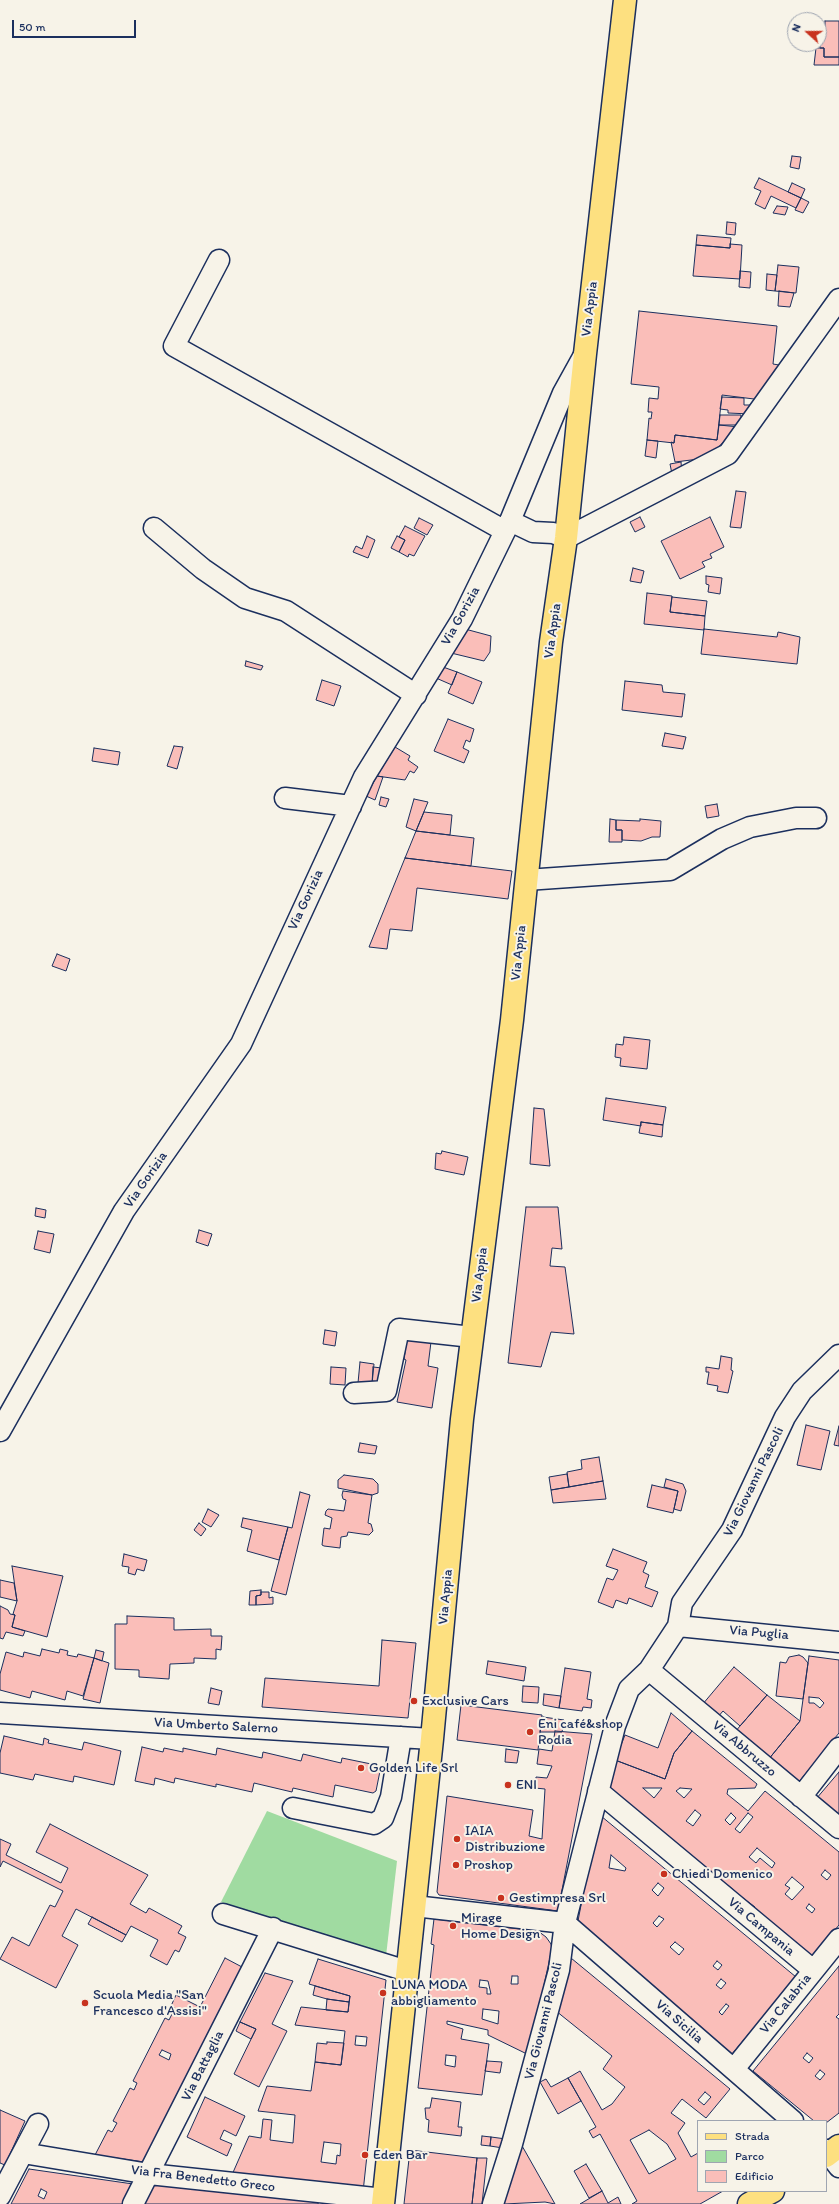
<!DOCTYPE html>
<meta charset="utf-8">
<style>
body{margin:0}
#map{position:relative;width:839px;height:2204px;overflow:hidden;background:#f7f3e8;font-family:Itim,sans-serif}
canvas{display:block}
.legend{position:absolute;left:697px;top:2120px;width:130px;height:72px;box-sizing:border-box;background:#f7f3e8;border:1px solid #9fa5b1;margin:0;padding:5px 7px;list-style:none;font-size:12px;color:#1b2f5e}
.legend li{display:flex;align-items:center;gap:8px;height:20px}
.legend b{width:20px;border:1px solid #9fa5b1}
.north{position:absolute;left:787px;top:12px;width:40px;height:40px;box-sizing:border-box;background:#f7f3e8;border:1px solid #9fa5b1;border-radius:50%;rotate:291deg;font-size:11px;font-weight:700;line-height:16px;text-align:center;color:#1b2f5e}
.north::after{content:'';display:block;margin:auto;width:14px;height:18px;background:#c8321e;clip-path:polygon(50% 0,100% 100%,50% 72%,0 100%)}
.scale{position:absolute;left:12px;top:20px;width:124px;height:18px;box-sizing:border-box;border:2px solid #1b2f5e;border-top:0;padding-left:5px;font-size:12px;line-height:14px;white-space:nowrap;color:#1b2f5e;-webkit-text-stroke:3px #f7f3e8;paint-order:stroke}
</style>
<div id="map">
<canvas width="839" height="2204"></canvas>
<ul class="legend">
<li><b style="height:5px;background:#fde080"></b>Strada</li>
<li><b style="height:11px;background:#a0dba1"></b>Parco</li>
<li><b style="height:11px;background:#fabeb9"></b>Edificio</li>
</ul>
<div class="north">N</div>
<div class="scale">50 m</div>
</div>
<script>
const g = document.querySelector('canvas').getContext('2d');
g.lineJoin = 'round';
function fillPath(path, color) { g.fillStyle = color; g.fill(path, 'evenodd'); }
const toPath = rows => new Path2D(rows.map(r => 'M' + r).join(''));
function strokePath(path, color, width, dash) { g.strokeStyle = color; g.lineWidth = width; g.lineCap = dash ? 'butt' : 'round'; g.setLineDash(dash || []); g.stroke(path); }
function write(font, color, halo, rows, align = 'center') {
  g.font = font + ' Itim,sans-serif'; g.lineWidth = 4; g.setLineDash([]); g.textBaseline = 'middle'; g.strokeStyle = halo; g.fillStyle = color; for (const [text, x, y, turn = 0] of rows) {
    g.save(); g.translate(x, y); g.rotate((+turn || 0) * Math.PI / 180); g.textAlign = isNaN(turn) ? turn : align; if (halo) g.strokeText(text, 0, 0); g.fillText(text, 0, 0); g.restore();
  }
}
const green = toPath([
 [267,1811,397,1861,386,1956,221,1902]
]);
const building = toPath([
 [825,21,839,21,839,57,824,57,824,48,820,48,820,36,825,37,825,21],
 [816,48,824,48,824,57,839,57,839,65,814,65,816,48],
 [792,156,801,157,799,169,790,167,792,156],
 [759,178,801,198,796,208,771,196,765,209,755,204,761,191,754,188,759,178],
 [792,183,805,189,801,198,788,192,792,183],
 [801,198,809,202,803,213,795,210,801,198],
 [777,206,788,207,785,215,773,213,777,206],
 [727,222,736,223,735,235,726,234,727,222],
 [697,235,731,238,730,248,696,245,697,235],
 [730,244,742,245,740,279,693,276,696,245,730,248,730,244],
 [778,265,799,267,796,293,775,291,778,265],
 [740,271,751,272,750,288,739,287,740,271],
 [767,274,777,275,775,291,766,290,767,274],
 [779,291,794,293,790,307,778,306,779,291],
 [639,311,777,326,773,364,785,366,762,400,722,395,717,440,675,435,674,443,647,440,649,418,651,419,652,412,648,412,649,398,658,399,659,387,631,384,639,311],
 [722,397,744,398,744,405,751,405,751,414,728,413,728,410,720,409,722,397],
 [720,415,741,415,741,425,719,425,720,415],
 [719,425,739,427,707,458,675,462,671,442,674,443,675,435,717,440,719,425],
 [647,440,658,441,656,458,645,456,647,440],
 [681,462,682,473,672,474,670,464,681,462],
 [736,491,746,492,741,528,730,527,736,491],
 [640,517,645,527,635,532,630,522,640,517],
 [710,517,724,547,710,554,712,558,702,562,705,567,680,579,661,541,710,517],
 [419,518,433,525,427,535,414,528,419,518],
 [405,526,425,536,414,556,409,554,408,557,399,552,405,540,399,537,405,526],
 [367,536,375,540,368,558,353,552,356,546,362,549,367,536],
 [397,536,405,540,399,552,391,548,397,536],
 [633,568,644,571,641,583,630,581,633,568],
 [706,576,722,578,720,594,708,592,709,585,706,584,706,576],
 [647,593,672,596,670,612,705,616,704,630,644,624,647,593],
 [672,597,707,601,705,616,670,612,672,597],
 [465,629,491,636,490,652,484,661,451,653,465,629],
 [704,629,777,637,778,632,800,637,797,664,701,654,704,629],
 [246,661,263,666,261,670,245,666,246,661],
 [443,667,457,672,452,685,436,678,443,667],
 [457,672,482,682,473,704,448,693,457,672],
 [322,680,341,686,334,706,316,700,322,680],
 [625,681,662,685,663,692,685,694,682,717,622,710,625,681],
 [448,719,474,729,470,742,466,740,463,748,469,751,464,763,434,751,448,719],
 [665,733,686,737,683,749,662,746,665,733],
 [174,746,183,747,177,769,167,766,174,746],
 [395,747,410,756,408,760,418,767,414,773,410,771,405,780,377,776,395,747],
 [94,748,120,752,118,765,92,761,94,748],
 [377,776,383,777,375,800,366,796,377,776],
 [381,797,389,799,386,807,379,805,381,797],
 [414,799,428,802,416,831,406,827,414,799],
 [717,804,719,816,707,818,705,806,717,804],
 [424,812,452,815,450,835,416,831,424,812],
 [610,819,616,820,616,830,622,830,622,842,609,842,610,819],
 [640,819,661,821,660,837,652,837,641,841,622,840,622,830,616,830,616,820,640,821,640,819],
 [416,831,474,838,471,866,405,858,416,831],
 [405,858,512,871,508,899,417,888,412,931,390,929,387,949,369,947,405,858],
 [57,954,70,959,66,971,52,966,57,954],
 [624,1037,650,1040,647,1069,620,1066,621,1058,615,1057,616,1044,623,1045,624,1037],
 [606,1098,666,1107,663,1125,641,1122,641,1126,603,1120,606,1098],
 [534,1108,544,1109,550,1166,530,1164,534,1108],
 [641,1122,663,1125,662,1137,639,1133,641,1122],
 [442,1151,468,1157,464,1175,435,1169,436,1153,441,1154,442,1151],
 [526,1207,558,1207,562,1249,552,1248,550,1266,565,1267,574,1334,551,1332,541,1367,508,1363,526,1207],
 [36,1208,46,1210,45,1218,35,1216,36,1208],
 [199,1230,212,1234,208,1246,196,1242,199,1230],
 [38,1231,54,1234,50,1253,34,1249,38,1231],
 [325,1330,337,1332,335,1346,323,1344,325,1330],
 [407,1338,431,1342,428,1366,438,1368,432,1408,397,1402,406,1360,404,1359,407,1338],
 [721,1356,732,1358,731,1370,733,1371,728,1393,717,1391,718,1386,707,1384,709,1372,706,1372,706,1367,719,1369,721,1356],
 [360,1362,374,1364,372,1384,358,1383,360,1362],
 [331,1367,346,1368,345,1385,330,1384,331,1367],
 [373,1367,382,1368,380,1385,372,1384,373,1367],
 [806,1425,830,1431,821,1470,797,1465,806,1425],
 [839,1426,839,1446,834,1445,839,1426],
 [360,1443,377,1446,375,1454,358,1452,360,1443],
 [599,1457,603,1481,569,1487,567,1472,582,1469,581,1460,599,1457],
 [567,1474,569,1487,551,1490,549,1477,567,1474],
 [344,1475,373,1479,378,1484,378,1493,372,1495,338,1488,338,1480,344,1475],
 [666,1479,683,1484,686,1491,681,1511,674,1509,678,1491,664,1487,666,1479],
 [603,1481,606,1499,553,1503,551,1490,603,1481],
 [652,1485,678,1491,673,1513,647,1507,652,1485],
 [343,1491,372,1495,368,1523,371,1524,373,1531,369,1535,348,1532,347,1536,341,1537,340,1548,324,1546,322,1545,324,1528,330,1529,332,1518,325,1515,326,1511,328,1509,344,1511,346,1500,343,1499,342,1495,343,1491],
 [300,1492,310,1495,286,1595,271,1591,288,1527,292,1528,300,1492],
 [208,1509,219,1515,211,1527,202,1522,208,1509],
 [243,1518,288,1527,279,1560,247,1551,252,1530,241,1527,243,1518],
 [199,1523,206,1529,201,1536,194,1530,199,1523],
 [613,1549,647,1562,643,1572,649,1575,645,1587,658,1592,652,1607,629,1598,627,1604,616,1600,613,1608,598,1602,607,1578,613,1580,618,1570,606,1566,613,1549],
 [124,1554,147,1560,144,1571,137,1569,135,1575,128,1573,129,1567,122,1566,124,1554],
 [12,1566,63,1576,47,1637,12,1627,15,1615,13,1614,17,1601,12,1566],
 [0,1580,14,1583,17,1601,0,1597,0,1580],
 [261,1590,261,1595,256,1596,256,1605,249,1605,250,1591,261,1590],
 [261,1592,269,1592,269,1598,273,1597,273,1604,256,1605,256,1596,261,1595,261,1592],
 [0,1606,8,1610,10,1614,15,1615,12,1627,25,1631,23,1636,6,1632,3,1639,0,1638,0,1606],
 [127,1616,174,1618,174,1630,211,1629,211,1636,222,1636,221,1650,216,1649,216,1659,194,1658,194,1663,170,1664,169,1679,139,1677,139,1670,115,1669,115,1624,127,1624,127,1616],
 [382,1640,416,1643,408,1718,262,1707,265,1678,379,1686,382,1640],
 [42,1649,59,1653,60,1649,68,1651,67,1655,77,1657,78,1654,94,1658,83,1696,67,1691,65,1700,32,1691,30,1698,0,1690,0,1674,6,1652,23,1657,24,1652,40,1656,42,1649],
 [96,1650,104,1652,102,1661,94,1658,96,1650],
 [799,1655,803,1657,808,1663,803,1699,776,1696,780,1662,786,1663,789,1657,799,1655],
 [809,1656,839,1660,839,1733,797,1784,768,1760,800,1721,809,1656],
 [809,1697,819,1698,824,1703,820,1708,814,1703,809,1703,809,1697],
 [94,1658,109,1663,100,1703,83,1699,94,1658],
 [488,1661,526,1667,524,1681,486,1674,488,1661],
 [734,1667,767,1695,740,1726,723,1711,717,1718,702,1705,734,1667],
 [565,1668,591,1672,587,1699,592,1700,591,1708,583,1707,582,1711,559,1708,565,1668],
 [523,1686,539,1687,538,1703,522,1702,523,1686],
 [211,1688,222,1691,219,1705,208,1703,211,1688],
 [544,1694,561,1696,559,1708,543,1705,544,1694],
 [767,1695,800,1721,768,1760,734,1733,767,1695],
 [461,1705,542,1715,538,1750,457,1740,461,1705],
 [671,1713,692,1731,674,1753,665,1779,615,1760,625,1735,658,1748,671,1713],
 [543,1717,564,1720,562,1732,540,1732,543,1717],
 [555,1731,592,1734,558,1911,439,1895,437,1892,447,1796,533,1810,529,1836,542,1839,545,1789,535,1788,536,1777,547,1778,552,1766,537,1764,539,1749,552,1751,555,1731],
 [692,1731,757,1784,755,1788,728,1789,727,1794,748,1811,765,1791,839,1852,839,1925,812,1958,753,1909,755,1907,743,1898,742,1900,738,1897,739,1895,728,1885,726,1887,605,1786,615,1760,665,1779,674,1753,692,1731],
 [643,1788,662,1788,654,1798,643,1788],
 [680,1788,692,1789,684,1798,676,1791,680,1788],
 [695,1810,701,1815,693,1826,686,1821,695,1810],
 [731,1813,736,1818,730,1825,725,1820,731,1813],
 [748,1813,753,1817,740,1833,735,1829,748,1813],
 [757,1848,775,1863,772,1868,760,1858,756,1863,749,1857,757,1848],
 [825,1870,831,1875,827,1880,821,1875,825,1870],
 [792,1877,804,1887,792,1900,785,1894,790,1888,785,1885,792,1877],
 [809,1904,815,1909,812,1913,806,1908,809,1904],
 [4,1736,43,1745,44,1738,49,1740,48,1743,82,1750,84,1742,121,1751,114,1785,74,1776,73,1782,35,1774,33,1780,0,1773,0,1753,4,1736],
 [142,1747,163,1752,164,1748,183,1752,183,1748,216,1755,217,1748,262,1758,263,1752,301,1761,303,1754,341,1763,342,1758,381,1766,376,1791,373,1793,335,1785,333,1797,293,1788,292,1792,254,1783,252,1792,216,1784,216,1787,175,1778,174,1783,155,1778,154,1785,135,1781,142,1747],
 [506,1749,519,1751,517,1763,505,1762,506,1749],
 [839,1772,839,1819,816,1799,839,1772],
 [601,1816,796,1977,732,2054,577,1926,598,1817,601,1816],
 [611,1855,626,1868,625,1871,609,1868,611,1855],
 [658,1883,664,1888,658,1896,652,1890,658,1883],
 [659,1916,664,1919,657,1927,653,1923,659,1916],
 [675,1942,684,1949,679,1955,670,1947,675,1942],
 [717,1961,722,1965,718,1970,713,1966,717,1961],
 [721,1979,726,1983,721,1989,716,1985,721,1979],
 [726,2004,729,2006,722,2015,719,2012,726,2004],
 [50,1824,148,1875,130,1904,146,1913,149,1908,182,1926,178,1933,186,1937,179,1952,175,1950,167,1965,150,1956,158,1940,131,1926,126,1935,76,1909,62,1936,78,1945,56,1988,0,1959,12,1937,29,1946,50,1905,55,1907,63,1891,3,1861,0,1867,0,1839,11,1844,6,1855,61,1883,68,1868,36,1852,50,1824],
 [92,1917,126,1935,122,1942,88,1924,92,1917],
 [434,1919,538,1931,546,1937,551,1944,552,1948,529,2055,488,2035,488,2030,447,2021,447,2024,463,2029,461,2039,489,2044,482,2095,418,2088,434,1945,431,1944,434,1919],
 [512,1976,518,1976,518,1984,511,1984,512,1976],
 [480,1980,488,1981,491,1994,487,1994,487,1988,479,1987,480,1980],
 [483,2009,499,2011,498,2024,482,2019,483,2009],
 [446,2055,456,2056,455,2067,445,2065,446,2055],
 [225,1958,242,1967,144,2162,95,2155,108,2130,112,2132,117,2123,113,2121,130,2088,134,2090,137,2083,133,2081,165,2018,169,2020,175,2008,171,2006,176,1995,200,2007,225,1958],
 [162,2050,171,2054,169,2060,159,2055,162,2050],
 [571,1958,730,2089,706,2118,682,2099,671,2113,685,2123,678,2133,691,2157,698,2153,698,2191,723,2191,700,2204,632,2204,637,2201,600,2134,593,2138,589,2131,596,2127,568,2078,580,2071,602,2110,612,2104,625,2087,603,2069,612,2056,556,2011,571,1958],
 [705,2092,711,2097,704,2105,698,2100,705,2092],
 [649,2130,667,2144,676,2159,649,2174,630,2140,649,2130],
 [318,1959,386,1980,363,2192,231,2177,249,2136,261,2138,263,2119,272,2120,270,2140,293,2143,295,2115,258,2111,267,2086,311,2091,315,2062,341,2065,345,2031,295,2025,301,2007,348,2012,350,1996,309,1984,318,1959],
 [356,2036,367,2037,366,2046,355,2045,356,2036],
 [324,2142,341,2144,340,2156,337,2155,336,2164,321,2162,324,2142],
 [839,1966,839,2014,836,2017,839,2019,839,2113,826,2123,826,2121,814,2121,753,2071,839,1966],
 [807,2053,813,2058,809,2063,803,2058,807,2053],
 [820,2070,825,2074,820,2080,815,2076,820,2070],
 [265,1973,293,1981,272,2024,287,2031,259,2087,234,2074,256,2029,240,2022,265,1973],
 [315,1986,350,1996,349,2002,327,1999,313,1995,315,1986],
 [327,1999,349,2002,348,2012,326,2010,327,1999],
 [240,2022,256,2029,251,2039,236,2031,240,2022],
 [327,2042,344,2043,341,2065,315,2062,317,2043,327,2044,327,2042],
 [487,2061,502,2062,500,2073,485,2071,487,2061],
 [568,2078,581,2101,558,2114,540,2082,546,2079,551,2087,568,2078],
 [205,2097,245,2116,236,2136,224,2130,220,2139,232,2144,227,2156,187,2137,205,2097],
 [432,2098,461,2102,458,2127,462,2127,461,2136,428,2132,429,2120,426,2119,425,2108,430,2108,432,2098],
 [0,2110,25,2121,5,2165,0,2163,0,2110],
 [482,2136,491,2137,490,2146,481,2145,482,2136],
 [491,2137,506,2139,503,2148,490,2146,491,2137],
 [521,2144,555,2204,545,2202,504,2204,503,2202,521,2144],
 [410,2150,477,2158,472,2204,404,2204,410,2150],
 [477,2158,487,2158,482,2204,472,2204,477,2158],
 [586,2164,602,2191,589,2198,574,2171,586,2164],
 [29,2169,133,2184,124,2204,11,2204,29,2169],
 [41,2189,47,2192,44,2199,38,2196,41,2189],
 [154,2183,319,2201,318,2204,143,2204,154,2183],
 [602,2191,608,2203,618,2197,621,2204,580,2204,602,2191]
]);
const minor = toPath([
 [219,260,174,346,505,531],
 [510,521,533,532,553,533,566,538,728,454,839,299],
 [154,528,203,569,245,598,286,611,416,695],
 [285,798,351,806],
 [526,880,670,870,722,839,750,827,796,818,816,818],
 [354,1393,386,1391,399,1329,472,1337],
 [0,1431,124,1211,241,1044,364,777,462,619,510,521,563,393,584,355],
 [678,1626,839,1642],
 [649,1670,839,1828],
 [0,1713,432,1739],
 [598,1791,813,1970],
 [801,1797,839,1748],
 [293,1808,374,1824,383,1818,391,1797,401,1737],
 [414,1906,565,1923,793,2121],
 [223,1914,407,1971],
 [734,2069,839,1939],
 [826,2150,839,2167],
 [23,2153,149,2174,384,2199],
 [0,2196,38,2124],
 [133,2204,273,1928],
 [493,2204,512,2144,559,1970,565,1923,615,1726,629,1689,649,1670,678,1626,682,1603,732,1530,785,1417,802,1391,839,1355]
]);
const major = toPath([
 [826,2156,839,2146],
 [383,2204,432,1739,462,1419,512,1020,551,642,566,538,585,354,625,0],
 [749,2204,773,2191]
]);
const markers = [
 [414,1701,4,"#c8321e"],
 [530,1732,4,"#c8321e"],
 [361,1768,4,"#c8321e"],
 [508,1785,4,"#c8321e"],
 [457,1839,4,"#c8321e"],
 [456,1865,4,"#c8321e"],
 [664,1874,4,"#c8321e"],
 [501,1898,4,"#c8321e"],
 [453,1926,4,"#c8321e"],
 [383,1993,4,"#c8321e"],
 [85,2003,4,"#c8321e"],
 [365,2155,4,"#c8321e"]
];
const streetNames = [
 ["Via Appia",590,309,-83],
 ["Via Gorizia",461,616,-61],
 ["Via Appia",553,631,-82],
 ["Via Gorizia",306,900,-65],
 ["Via Appia",519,953,-84],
 ["Via Gorizia",146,1180,-55],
 ["Via Appia",480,1275,-83],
 ["Via Giovanni Pascoli",754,1482,-64],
 ["Via Appia",446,1597,-85],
 ["Via Puglia",759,1633,5],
 ["Via Umberto Salerno",216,1726,3],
 ["Via Abbruzzo",744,1749,40],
 ["Via Campania",761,1927,40],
 ["Via Calabria",786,2004,-51],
 ["Via Giovanni Pascoli",544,2021,-76],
 ["Via Sicilia",679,2022,41],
 ["Via Battaglia",203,2066,-63],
 ["Via Fra Benedetto Greco",203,2179,7]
];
const poiNames = [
 ["Exclusive Cars",422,1701],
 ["Eni café&shop",538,1724],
 ["Rodia",538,1740],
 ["Golden Life Srl",369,1768],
 ["ENI",516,1785],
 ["IAIA",465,1831],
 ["Distribuzione",465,1847],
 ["Proshop",464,1865],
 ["Chiedi Domenico",672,1874],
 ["Gestimpresa Srl",509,1898],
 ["Mirage",461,1918],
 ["Home Design",461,1934],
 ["LUNA MODA",391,1985],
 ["abbigliamento",391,2001],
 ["Scuola Media \"San",93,1995],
 ["Francesco d'Assisi\"",93,2011],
 ["Eden Bar",373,2155]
];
fillPath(green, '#a0dba1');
fillPath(building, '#fabeb9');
strokePath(building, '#1b2f5e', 1);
strokePath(minor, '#1b2f5e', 23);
strokePath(major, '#1b2f5e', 25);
strokePath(minor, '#f7f3e8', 20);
strokePath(major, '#fde080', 22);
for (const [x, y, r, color] of markers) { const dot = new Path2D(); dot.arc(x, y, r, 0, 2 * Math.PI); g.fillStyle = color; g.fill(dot); strokePath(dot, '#f7f3e8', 1.5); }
write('14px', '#1b2f5e', '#f7f3e8', streetNames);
write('14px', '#1b2f5e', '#f7f3e8', poiNames, 'left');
</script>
